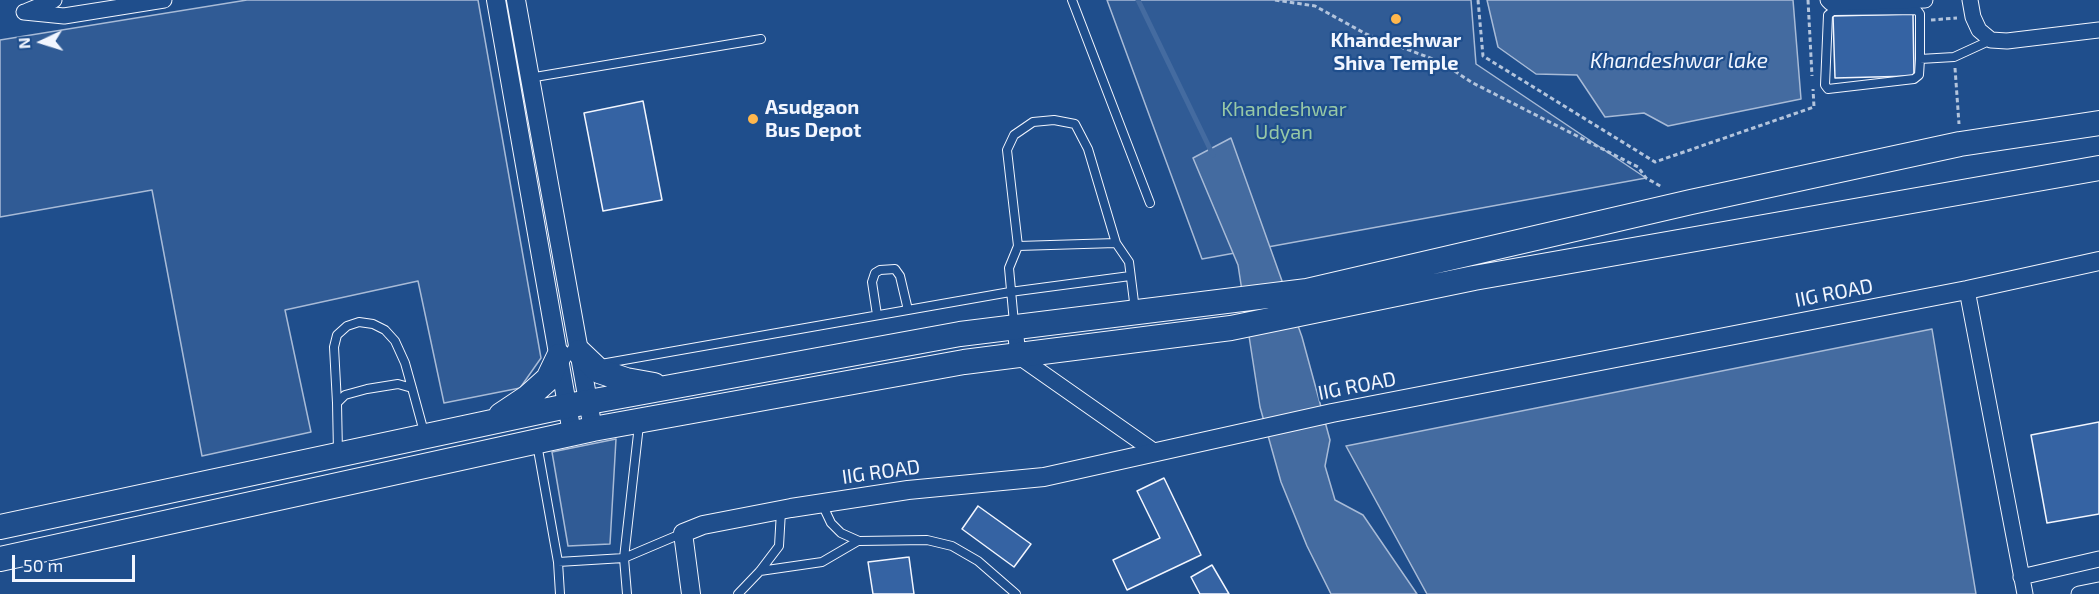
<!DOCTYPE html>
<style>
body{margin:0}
#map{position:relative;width:2099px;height:594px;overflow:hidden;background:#1f4e8c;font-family:"Exo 2",sans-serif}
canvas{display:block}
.north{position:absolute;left:12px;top:12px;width:60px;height:60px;-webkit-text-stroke:4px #1f4e8c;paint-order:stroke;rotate:266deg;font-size:16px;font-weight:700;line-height:24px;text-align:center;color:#f2f6ff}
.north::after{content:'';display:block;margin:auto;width:21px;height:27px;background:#f2f6ff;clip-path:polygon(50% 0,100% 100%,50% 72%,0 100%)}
.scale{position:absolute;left:12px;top:555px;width:123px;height:27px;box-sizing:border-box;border:3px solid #f2f6ff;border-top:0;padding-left:8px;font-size:18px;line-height:21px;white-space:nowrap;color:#f2f6ff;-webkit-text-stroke:4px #1f4e8c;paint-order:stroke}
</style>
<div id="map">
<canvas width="2099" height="594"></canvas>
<div class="north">N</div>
<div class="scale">50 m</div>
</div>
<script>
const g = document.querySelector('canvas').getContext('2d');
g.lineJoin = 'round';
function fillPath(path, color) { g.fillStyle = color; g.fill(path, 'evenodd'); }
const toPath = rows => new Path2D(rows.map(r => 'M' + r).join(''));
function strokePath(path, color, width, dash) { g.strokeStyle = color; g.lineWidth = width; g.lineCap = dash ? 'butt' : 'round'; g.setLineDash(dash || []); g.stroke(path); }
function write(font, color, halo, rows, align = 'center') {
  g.font = font + ' "Exo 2",sans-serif'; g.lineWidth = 4.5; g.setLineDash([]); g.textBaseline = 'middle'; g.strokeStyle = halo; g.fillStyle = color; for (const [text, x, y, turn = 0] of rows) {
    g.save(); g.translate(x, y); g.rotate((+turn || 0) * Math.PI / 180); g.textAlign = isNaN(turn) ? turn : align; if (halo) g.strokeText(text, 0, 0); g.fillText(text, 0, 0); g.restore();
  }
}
const built = toPath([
 [247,0,478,0,541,358,520,388,444,403,418,281,285,310,311,432,202,456,152,190,0,217,0,40,247,0],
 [1107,0,1471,0,1476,64,1646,178,1202,259,1107,0],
 [616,439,610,544,568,546,552,452,616,439]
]);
const water = toPath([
 [1487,0,1793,0,1801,99,1668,126,1644,113,1605,117,1577,75,1536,74,1498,47,1487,0],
 [1231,138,1302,337,1330,440,1325,466,1335,500,1363,515,1417,594,1331,594,1307,546,1281,482,1260,407,1238,265,1193,158,1231,138],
 [1932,329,1976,594,1427,594,1346,446,1932,329]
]);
const stream = toPath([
 [1138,0,1213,155]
]);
const building = toPath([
 [1913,14,1914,76,1835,78,1833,16,1913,14],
 [643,101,662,200,603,211,584,113,643,101],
 [2099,422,2099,514,2047,523,2031,435,2099,422],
 [1164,478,1201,555,1127,590,1113,560,1160,538,1137,491,1164,478],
 [978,506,1031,544,1014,567,962,529,978,506],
 [909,557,914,594,873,594,868,562,909,557],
 [1212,565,1229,594,1200,594,1191,577,1212,565]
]);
const path = toPath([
 [1275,0,1315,6,1366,34,1441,62,1471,82,1638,167,1646,178,1662,187],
 [1478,0,1483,56,1655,162,1814,107,1813,89],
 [1808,0,1812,76],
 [1931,20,1957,18],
 [1955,68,1959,124]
]);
const service = toPath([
 [1072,0,1150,203],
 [1920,59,1919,75,1914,79,1828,89,1825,85,1828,15,1833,11,1917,10,1920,14,1920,59,1954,57,1991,40],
 [529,78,761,39],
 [1018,246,1007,150,1014,135,1033,122,1054,120,1075,124,1088,149,1116,243],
 [877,315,872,282,875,273,880,270,895,269,900,276,908,310],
 [1014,323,1009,268,1018,246,1116,243,1129,262,1135,310],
 [601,364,1010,292,1130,276],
 [337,403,334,347,337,335,347,326,359,322,373,324,385,330,395,341,405,363,412,388],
 [537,444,558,562,560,594],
 [338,453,337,403,345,395,367,389,398,384,412,388,424,432],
 [822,504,831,523,841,533,859,541,927,540,952,546,978,561,1016,594],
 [558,562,624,558,683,533],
 [760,571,822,562,858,541],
 [627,594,624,558,639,425],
 [738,594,760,571,779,546,781,511]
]);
const minor = toPath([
 [1828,0,1831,3,1925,0],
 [1970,0,1973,17,1979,30,1991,40,2007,41,2099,30],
 [27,11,54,0],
 [24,12,64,16,164,0],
 [1967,290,2025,594],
 [1015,327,1018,356,1155,452],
 [2021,577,2099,559],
 [2079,594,2099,590]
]);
const tertiary = toPath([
 [496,0,572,433],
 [516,0,593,429],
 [691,594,683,533,703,525,791,508,908,490,1044,477,1332,413,1967,290,2099,261]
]);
const trunk = toPath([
 [579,352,599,371,626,380,654,385],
 [501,415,528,397,548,379,559,356],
 [0,527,567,406,960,334,1307,291,1691,202,1960,144,2099,123],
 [0,559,593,429,964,362,1231,328,1474,278,2099,168]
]);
const markers = [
 [1396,19,6,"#ffb74d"],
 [753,119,6,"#ffb74d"]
];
const poiNames = [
 ["Khandeshwar",1396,40],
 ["Shiva Temple",1396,63],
 ["Asudgaon",765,107,"left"],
 ["Bus Depot",765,130,"left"]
];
const parkNames = [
 ["Khandeshwar",1284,109],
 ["Udyan",1284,132]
];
const streetNames = [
 ["IIG ROAD",1834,293,-11],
 ["IIG ROAD",1357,386,-11],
 ["IIG ROAD",881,472,-8]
];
const waterNames = [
 ["Khandeshwar lake",1679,61]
];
fillPath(built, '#305b95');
strokePath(built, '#a8bbd7', 1.5);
fillPath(water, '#446ba0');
strokePath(water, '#a8bbd7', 1.5);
strokePath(stream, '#446ba0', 5);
fillPath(building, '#3563a3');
strokePath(building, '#f2f6ff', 1.5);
strokePath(service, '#f2f6ff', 10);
strokePath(minor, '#f2f6ff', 17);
strokePath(tertiary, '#f2f6ff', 20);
strokePath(trunk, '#f2f6ff', 26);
strokePath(path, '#b3c4dc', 3, [4.5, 3]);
strokePath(service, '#1f4e8c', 8);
strokePath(minor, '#1f4e8c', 15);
strokePath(tertiary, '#1f4e8c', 18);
strokePath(trunk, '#1f4e8c', 24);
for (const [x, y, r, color] of markers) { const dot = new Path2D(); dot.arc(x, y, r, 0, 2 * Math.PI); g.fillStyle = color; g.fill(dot); strokePath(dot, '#1f4e8c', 2); }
write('bold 20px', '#f2f6ff', '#1f4e8c', poiNames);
write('20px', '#97c8a6', '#1f4e8c', parkNames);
write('20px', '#f2f6ff', '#1f4e8c', streetNames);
write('italic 21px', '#f2f6ff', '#1f4e8c', waterNames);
</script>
